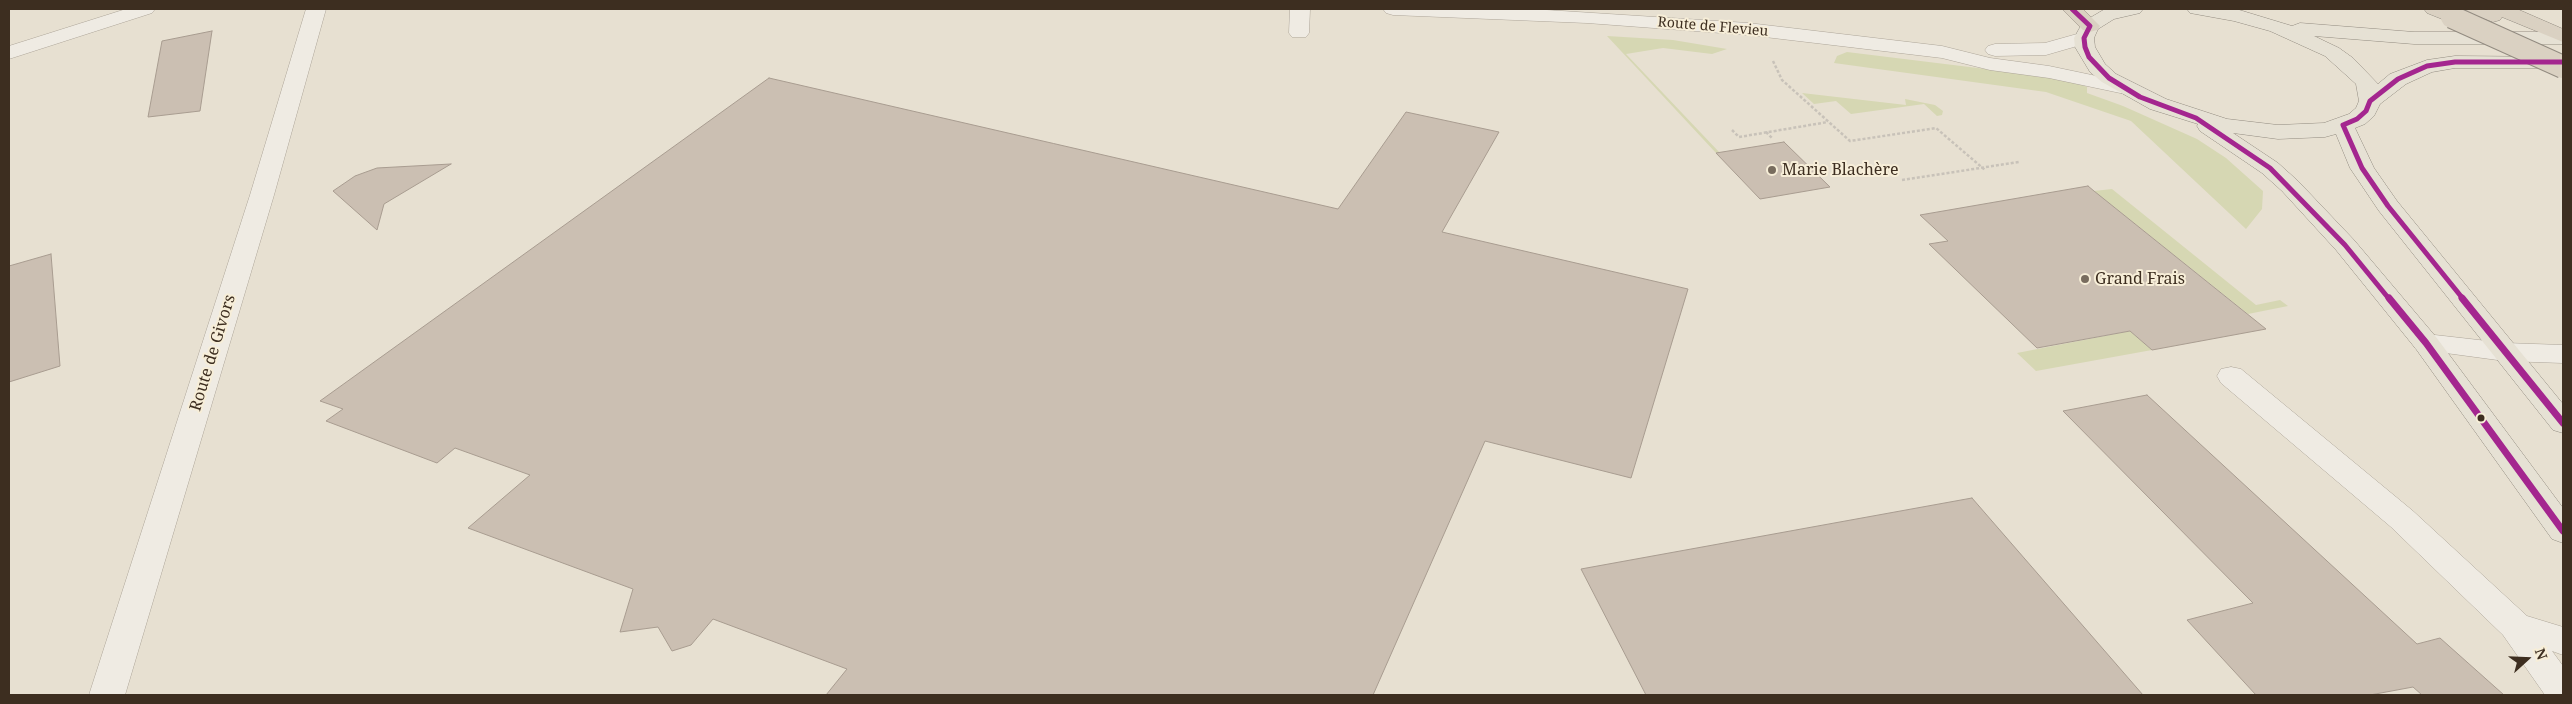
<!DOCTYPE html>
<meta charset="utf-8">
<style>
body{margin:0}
#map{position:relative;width:2572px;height:704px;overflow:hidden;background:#e7e0d1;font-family:"Noto Serif",serif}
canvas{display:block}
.frame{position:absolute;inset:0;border:10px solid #3d2e20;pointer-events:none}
.north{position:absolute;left:2502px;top:634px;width:50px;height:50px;-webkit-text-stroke:4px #f7eed8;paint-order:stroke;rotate:70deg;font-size:14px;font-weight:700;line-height:20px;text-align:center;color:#3d2e20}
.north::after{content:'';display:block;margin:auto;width:18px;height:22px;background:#3d2e20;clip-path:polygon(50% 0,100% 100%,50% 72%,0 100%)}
</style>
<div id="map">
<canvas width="2572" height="704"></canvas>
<div class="frame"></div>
<div class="north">N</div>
</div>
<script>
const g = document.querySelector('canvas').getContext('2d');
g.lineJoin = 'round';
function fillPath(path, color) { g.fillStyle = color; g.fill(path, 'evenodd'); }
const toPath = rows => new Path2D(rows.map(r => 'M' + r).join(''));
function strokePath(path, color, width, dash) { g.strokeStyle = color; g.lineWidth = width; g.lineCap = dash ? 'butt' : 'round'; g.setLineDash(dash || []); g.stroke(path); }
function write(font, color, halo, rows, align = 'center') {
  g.font = font + ' "Noto Serif",serif'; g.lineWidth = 4; g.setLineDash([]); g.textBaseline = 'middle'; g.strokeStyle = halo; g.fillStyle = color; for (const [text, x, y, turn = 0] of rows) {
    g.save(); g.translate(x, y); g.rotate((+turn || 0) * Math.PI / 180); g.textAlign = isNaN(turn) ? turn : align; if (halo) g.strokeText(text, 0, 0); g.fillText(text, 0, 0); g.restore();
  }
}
const green = toPath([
 [1607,36,1673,40,1727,49,1712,54,1663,48,1626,54,1720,153,1716,153],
 [1847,52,2043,76,2080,84,2087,87,2087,93,2123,106,2197,139,2226,158,2263,191,2262,209,2246,229,2131,121,2046,92,1834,63,1837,56],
 [1802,93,1906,105,1905,99,1935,105,1943,111,1942,115,1937,116,1924,104,1851,114,1836,101,1814,104],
 [2112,189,2256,305,2280,300,2288,306,2248,314,2094,191],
 [2130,331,2152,350,2036,371,2017,353]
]);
const building = toPath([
 [212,31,200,111,148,117,162,41,212,31],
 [769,78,1338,209,1406,112,1499,132,1442,232,1688,289,1631,478,1485,441,1373,695,826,695,847,669,713,619,691,645,672,651,658,627,620,632,633,589,468,528,530,475,455,448,437,463,326,421,343,409,320,401,769,78],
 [1784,142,1830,187,1760,199,1716,153,1784,142],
 [451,164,384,204,377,230,333,191,355,176,377,168,451,164],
 [2088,186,2094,191,2266,329,2152,350,2130,331,2037,348,1929,244,1948,241,1920,215,2088,186],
 [51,254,60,366,9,382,9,266,51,254],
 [2147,395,2417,644,2440,638,2504,695,2422,695,2413,687,2370,695,2256,695,2187,620,2253,603,2063,411,2147,395],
 [1972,498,2143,695,1646,695,1581,569,1972,498]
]);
const path = toPath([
 [1773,61,1782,80,1850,141,1936,128,1985,170],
 [1732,130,1739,137,1828,122],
 [1766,132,1772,138],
 [1902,180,2019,162]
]);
const minor = toPath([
 [126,9,155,9,152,13,9,59,9,46,126,9],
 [306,9,326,9,274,195,125,695,89,695,250,195,306,9],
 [1290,9,1310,9,1309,33,1306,37,1292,37,1289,33,1290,9],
 [1383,9,1531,9,1748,23,1942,46,1990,58,2049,66,2125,82,2133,83,2136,88,2133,93,2125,94,2049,78,1990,70,1942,58,1748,35,1587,23,1393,15,1386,13,1383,9],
 [2084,32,2091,34,2094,38,2091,42,2046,55,1995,56,1988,54,1985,50,1988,46,1995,44,2045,43,2084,32],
 [2426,334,2505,343,2563,345,2563,363,2505,361,2416,349,2412,343,2416,337,2426,334],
 [2231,367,2241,369,2413,511,2527,616,2563,627,2563,655,2552,651,2563,666,2563,695,2545,695,2503,635,2391,527,2221,383,2217,376,2221,369,2231,367]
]);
const major = toPath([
 [2105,9,2143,9,2140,13,2114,19,2098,29,2094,38,2095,47,2105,64,2116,74,2166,99,2227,119,2278,125,2324,123,2349,114,2356,108,2359,101,2356,84,2325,56,2270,31,2234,21,2190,13,2187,9,2236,9,2292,26,2300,23,2414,32,2563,32,2563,44,2414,44,2314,36,2339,48,2353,58,2378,84,2390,74,2427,60,2455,56,2563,57,2563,67,2560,68,2455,68,2432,72,2406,84,2380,104,2374,116,2365,124,2355,128,2374,168,2397,201,2563,404,2563,433,2553,430,2379,211,2350,168,2336,134,2325,137,2278,139,2233,133,2278,163,2298,181,2354,240,2436,337,2563,508,2563,543,2552,539,2416,349,2336,250,2282,191,2262,173,2200,131,2197,126,2198,124,2150,109,2102,82,2090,72,2075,47,2074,38,2083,22,2105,9]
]);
const highway = toPath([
 [2062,9,2083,9,2100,26,2097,30,2090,32,2083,30,2062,9],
 [2424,9,2450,9,2459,13,2462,17,2459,21,2452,23,2427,13,2424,9],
 [2466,9,2517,9,2563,29,2563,42,2502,17,2500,20,2493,22,2469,13,2466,9]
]);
const highwayBridge = toPath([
 [2452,17,2563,67]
]);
const bus1Far1 = toPath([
 [2072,9,2090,26,2084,38,2085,47,2089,57,2109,78,2140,97,2196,118,2270,168,2345,245,2390,300],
 [2464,300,2388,206,2362,168,2343,125,2357,119,2366,111,2370,101,2398,79,2427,66,2455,62,2563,62]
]);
const bus1 = toPath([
 [2389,298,2426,343,2563,531],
 [2462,298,2563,423]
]);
const markers = [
 [1772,170,5,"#786c5e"],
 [2085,279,5,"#786c5e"],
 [2481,418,4.5,"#3d2e20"]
];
const farStreetnames = [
 ["Route de Flevieu",1713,27,5]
];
const poiNames = [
 ["Marie Blachère",1782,170],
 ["Grand Frais",2095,279]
];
const streetNames = [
 ["Route de Givors",213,353,-73]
];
fillPath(green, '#d6d7b3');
fillPath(building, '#cbbfb2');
strokePath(building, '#a89c90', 1);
strokePath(minor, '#ada599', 1);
strokePath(major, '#928b80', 1);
strokePath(highway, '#928b80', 1);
strokePath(path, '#c8c2b9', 2.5, [3, 2]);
fillPath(minor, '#efebe3');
fillPath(major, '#e6e1d4');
fillPath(highway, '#dad1c2');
strokePath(highwayBridge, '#928b80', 24, []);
strokePath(highwayBridge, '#dad1c2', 22);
strokePath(bus1Far1, '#a4268f', 5);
strokePath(bus1, '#a4268f', 7);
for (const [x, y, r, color] of markers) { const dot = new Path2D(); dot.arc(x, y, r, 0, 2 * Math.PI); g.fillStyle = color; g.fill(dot); strokePath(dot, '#f7eed8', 2); }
write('14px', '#3d2e20', '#f7eed8', farStreetnames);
write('16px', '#3d2e20', '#f7eed8', poiNames, 'left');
write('16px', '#3d2e20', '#f7eed8', streetNames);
</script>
